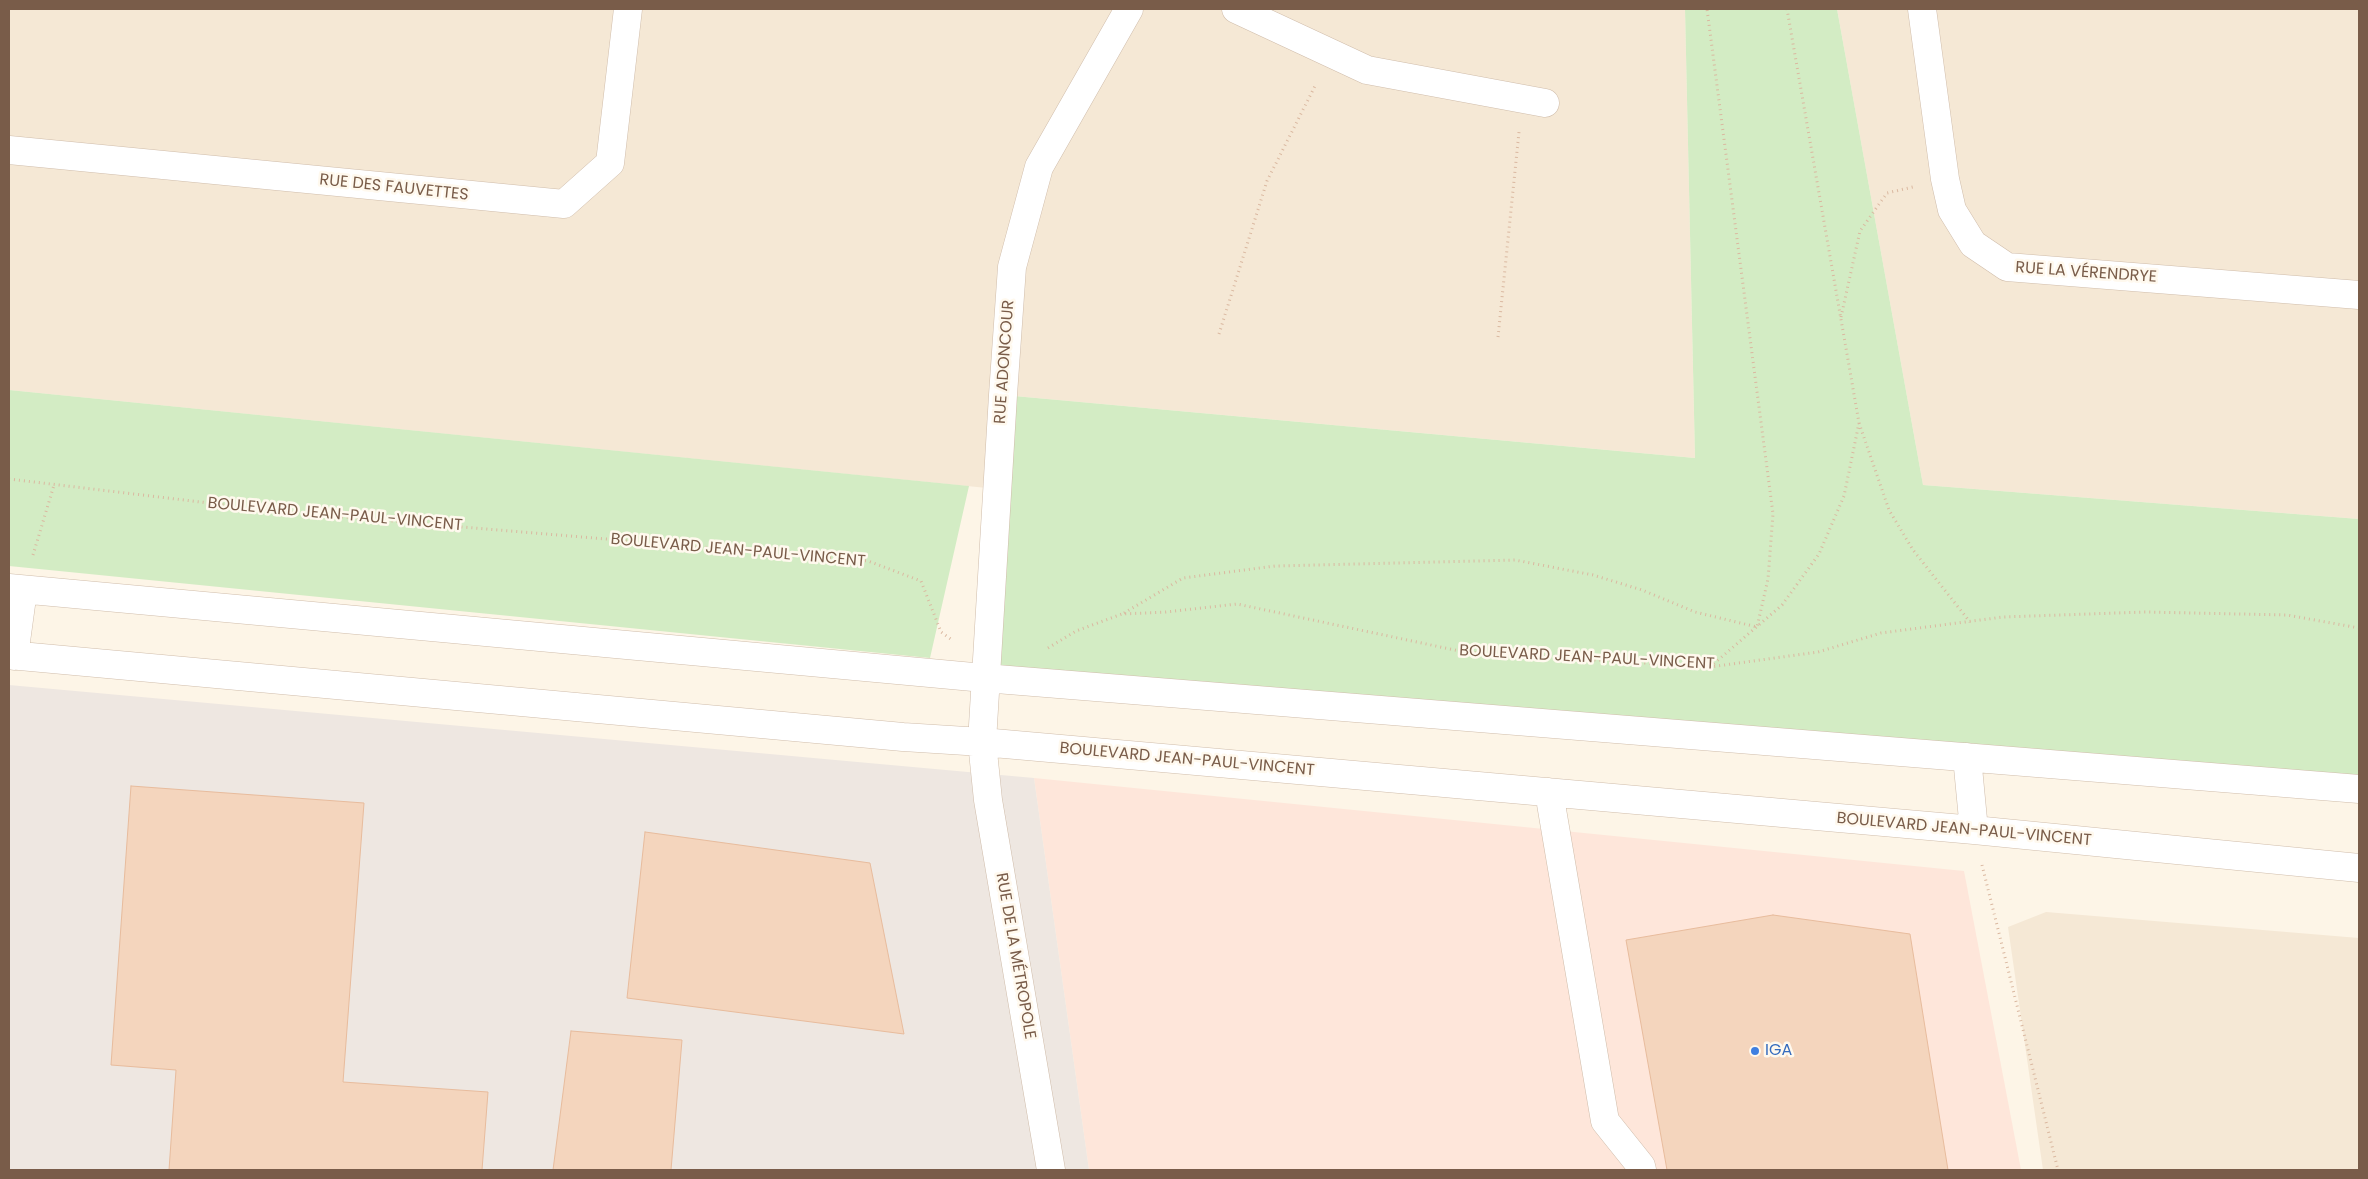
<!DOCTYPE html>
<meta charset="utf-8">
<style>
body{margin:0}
#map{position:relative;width:2368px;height:1179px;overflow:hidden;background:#fdf5e7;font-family:Poppins,sans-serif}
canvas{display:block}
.frame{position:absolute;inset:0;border:10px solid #795c49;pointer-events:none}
</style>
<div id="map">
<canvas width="2368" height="1179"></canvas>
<div class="frame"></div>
</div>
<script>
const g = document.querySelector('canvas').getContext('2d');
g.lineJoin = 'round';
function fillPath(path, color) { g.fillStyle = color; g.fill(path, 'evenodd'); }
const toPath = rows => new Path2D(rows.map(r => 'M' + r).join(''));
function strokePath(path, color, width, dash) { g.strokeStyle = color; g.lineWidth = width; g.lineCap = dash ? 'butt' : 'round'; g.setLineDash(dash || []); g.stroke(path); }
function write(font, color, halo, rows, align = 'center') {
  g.font = font + ' Poppins,sans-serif'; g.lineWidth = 5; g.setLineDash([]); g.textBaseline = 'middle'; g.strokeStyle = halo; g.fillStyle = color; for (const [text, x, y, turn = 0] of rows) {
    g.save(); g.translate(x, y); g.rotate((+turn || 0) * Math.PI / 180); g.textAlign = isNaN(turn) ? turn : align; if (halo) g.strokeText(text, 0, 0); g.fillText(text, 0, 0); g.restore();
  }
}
const residential = toPath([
 [9,9,1685,9,1695,458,1003,395,997,489,9,390],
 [1837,9,2359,9,2359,519,1923,485],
 [2046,912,2359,938,2359,1170,2043,1170,2008,927]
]);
const commercial = toPath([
 [1034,778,1964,871,2021,1170,1089,1170]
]);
const industrial = toPath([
 [9,685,1034,778,1089,1170,9,1170]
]);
const green = toPath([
 [1685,9,1837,9,1923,485,2359,519,2359,782,984,678,1003,395,1695,458],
 [9,390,969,486,930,658,9,566]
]);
const building = toPath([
 [131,786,364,803,343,1082,488,1092,482,1170,169,1170,176,1070,111,1065,131,786],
 [645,832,870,863,904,1034,627,998,645,832],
 [1773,915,1910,934,1948,1170,1667,1170,1626,940,1773,915],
 [571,1031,682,1040,671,1170,553,1170,571,1031]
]);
const path = toPath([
 [1841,317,1860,231,1887,193,1913,187],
 [1219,334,1267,181,1316,84],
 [1498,337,1519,132],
 [1859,423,1889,510,1913,550,1970,622],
 [9,479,284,512,868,561,921,581,941,632,952,640],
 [33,555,54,485],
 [1124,613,1183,578,1275,566,1515,560,1593,575,1642,590,1695,612,1757,627,1768,579,1773,514,1707,9],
 [1048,648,1076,631,1122,614,1166,612,1237,604,1464,652,1710,667,1818,652,1881,633,2003,617,2145,612,2287,615,2359,628],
 [1710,667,1782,605,1819,554,1844,496,1859,423,1787,9],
 [1982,865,2058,1170]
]);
const minor = toPath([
 [1236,9,1367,70,1545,103],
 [1922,9,1945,179,1952,210,1973,244,2007,267,2359,295],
 [9,150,564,204,610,163,628,9],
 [9,588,984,678,2359,789],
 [9,655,903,737,982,742,1974,830,2359,868],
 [14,656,23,590],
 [1967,757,1974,830],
 [1549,792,1605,1121,1641,1166,1642,1170],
 [1051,1170,988,800,982,742,1003,395,1012,267,1039,167,1129,9]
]);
const markers = [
 [1755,1051,5,"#3f7fe0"]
];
const streetNames = [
 ["RUE DES FAUVETTES",394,188,6],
 ["RUE LA VÉRENDRYE",2086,273,4],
 ["RUE ADONCOUR",1005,362,-86],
 ["BOULEVARD JEAN-PAUL-VINCENT",335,515,5],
 ["BOULEVARD JEAN-PAUL-VINCENT",738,551,5],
 ["BOULEVARD JEAN-PAUL-VINCENT",1587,658,3],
 ["BOULEVARD JEAN-PAUL-VINCENT",1187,760,5],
 ["BOULEVARD JEAN-PAUL-VINCENT",1964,830,5],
 ["RUE DE LA MÉTROPOLE",1015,956,80]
];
const shopNames = [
 ["IGA",1765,1051]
];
fillPath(residential, '#f5e8d5');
fillPath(commercial, '#fee6da');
fillPath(industrial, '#eee7e1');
fillPath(green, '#d3ecc4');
fillPath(building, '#f4d5bd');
strokePath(building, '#e8bc9d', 1);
strokePath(minor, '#d0bdab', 29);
strokePath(path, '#dab8a0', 3, [1, 4]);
strokePath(minor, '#fff', 28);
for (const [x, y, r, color] of markers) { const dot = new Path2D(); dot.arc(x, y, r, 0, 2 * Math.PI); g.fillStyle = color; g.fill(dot); strokePath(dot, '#fff9ee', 2); }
write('16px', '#795c49', '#fff9ee', streetNames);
write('16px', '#366cbe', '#fff9ee', shopNames, 'left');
</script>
